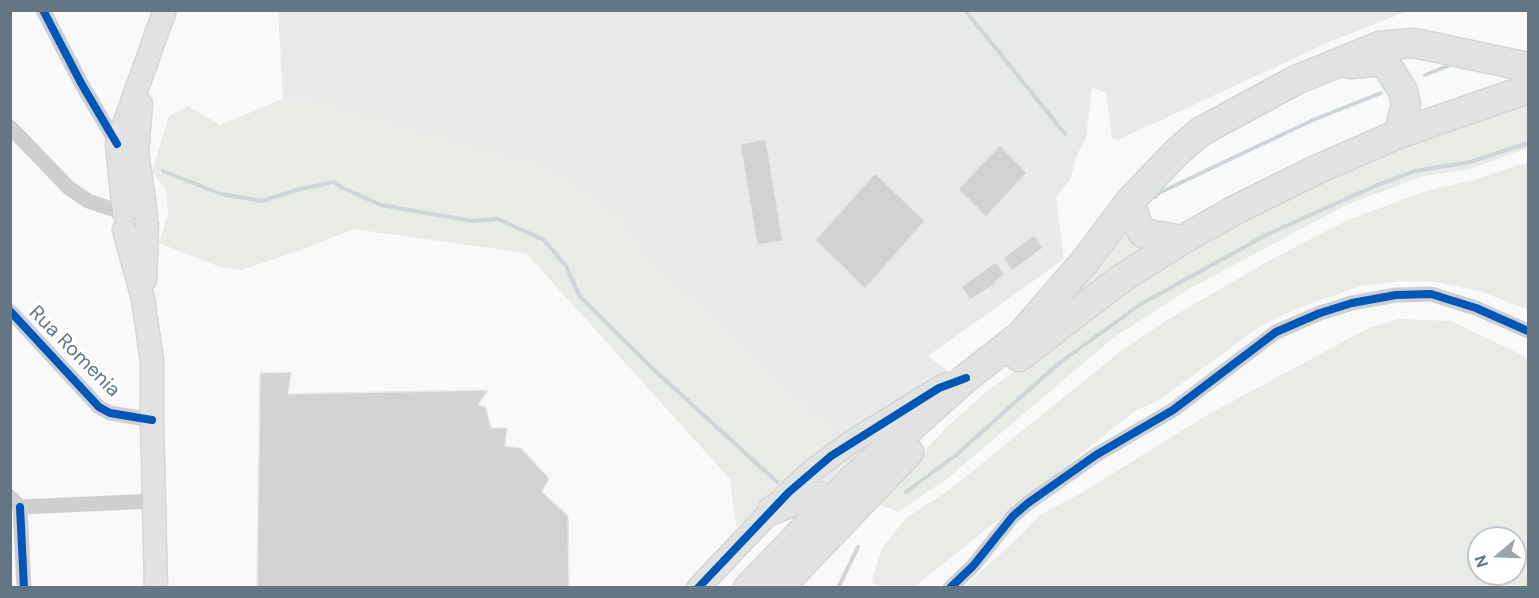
<!DOCTYPE html>
<style>
body{margin:0}
#map{position:relative;width:1539px;height:598px;overflow:hidden;background:#f9f9f9;font-family:"DM Sans",sans-serif}
canvas{display:block}
.frame{position:absolute;inset:0;border:12px solid #657683;pointer-events:none}
.north{position:absolute;left:1467px;top:526px;width:60px;height:60px;box-sizing:border-box;background:#fff;border:2px solid #c1c8cd;border-radius:50%;rotate:251deg;font-size:16px;font-weight:700;line-height:24px;text-align:center;color:#657683}
.north::after{content:'';display:block;margin:auto;width:21px;height:27px;background:#99a4ac;clip-path:polygon(50% 0,100% 100%,50% 72%,0 100%)}
</style>
<div id="map">
<canvas width="1539" height="598"></canvas>
<div class="frame"></div>
<div class="north">N</div>
</div>
<script>
const g = document.querySelector('canvas').getContext('2d');
g.lineJoin = 'round';
function fillPath(path, color) { g.fillStyle = color; g.fill(path, 'evenodd'); }
const toPath = rows => new Path2D(rows.map(r => 'M' + r).join(''));
function strokePath(path, color, width, dash) { g.strokeStyle = color; g.lineWidth = width; g.lineCap = dash ? 'butt' : 'round'; g.setLineDash(dash || []); g.stroke(path); }
function write(font, color, halo, rows, align = 'center') {
  g.font = font + ' "DM Sans",sans-serif'; g.lineWidth = 6; g.setLineDash([]); g.textBaseline = 'middle'; g.strokeStyle = halo; g.fillStyle = color; for (const [text, x, y, turn = 0] of rows) {
    g.save(); g.translate(x, y); g.rotate((+turn || 0) * Math.PI / 180); g.textAlign = isNaN(turn) ? turn : align; if (halo) g.strokeText(text, 0, 0); g.fillText(text, 0, 0); g.restore();
  }
}
const built = toPath([
 [278,11,1408,11,1327,43,1118,140,1112,138,1106,92,1092,88,1086,137,1076,157,1071,178,1056,197,1064,259,928,356,948,371,837,442,834,436,701,307,658,277,615,216,306,100,283,99]
]);
const green = toPath([
 [283,99,306,100,538,165,589,193,615,216,658,277,701,307,834,436,837,442,775,488,749,519,736,526,730,479,526,253,353,229,312,246,241,270,220,267,159,243,168,214,166,189,152,172,169,116,188,106,220,125],
 [1528,102,1528,148,1470,169,1420,177,1346,205,1189,289,1113,338,948,478,898,512,875,502,948,426,985,393,1097,308,1192,251,1275,205,1342,173,1396,150],
 [1528,162,1528,310,1480,291,1437,282,1401,281,1361,286,1293,310,1259,327,1158,401,1136,410,914,587,886,587,871,583,882,548,906,518,949,490,1121,351,1170,318,1274,258,1348,220,1423,192,1477,179],
 [1126,228,1157,248,1046,325],
 [1397,319,1451,321,1528,358,1528,587,964,587,1021,535,1040,515,1083,492,1207,415,1367,329],
 [1479,538,1515,538,1515,574,1479,574],
 [892,431,835,485,820,480,854,453]
]);
const stream = toPath([
 [965,10,1065,134],
 [1425,75,1450,65],
 [163,171,221,194,262,201,300,189,334,182,343,188,381,205,472,221,498,219,544,240,566,266,580,297,652,368,777,482],
 [1155,197,1159,193,1313,120,1381,93],
 [906,492,956,455,1058,364,1141,304,1268,234,1375,186,1415,171,1470,162,1528,143],
 [838,588,858,547]
]);
const building = toPath([
 [766,139,783,241,757,245,740,144,766,139],
 [1000,145,1027,173,986,217,958,189,1000,145],
 [875,173,925,221,865,289,815,240,875,173],
 [1034,235,1043,248,1012,271,1003,258,1034,235],
 [996,262,1005,274,995,282,997,283,970,300,961,287,996,262],
 [291,372,288,394,488,390,478,405,486,407,491,428,507,428,505,446,521,448,549,478,542,492,568,516,569,588,257,588,260,373,291,372]
]);
const street = toPath([
 [43,10,81,83,117,144],
 [10,127,69,188,88,201,124,213],
 [10,311,99,407,110,413,152,420],
 [10,497,20,507,155,501],
 [20,507,24,588],
 [950,588,973,566,1013,516,1028,503,1096,455,1173,410,1276,332,1320,313,1352,303,1396,295,1431,294,1476,308,1528,331]
]);
const secondary = toPath([
 [141,104,137,151,146,216],
 [124,213,117,144,165,10],
 [124,230,143,299,152,361,152,420,156,588],
 [145,280,147,225],
 [698,588,789,492,813,470,848,444,939,388,948,384]
]);
const highway = toPath([
 [1350,64,1373,62,1386,64,1403,91,1406,105,1398,134],
 [1130,201,1137,223,1143,233,1182,240],
 [1019,357,1122,278,1182,240,1235,210,1316,170,1398,134,1528,89],
 [772,510,810,495,819,496,827,506,828,522],
 [748,588,853,479,966,378,1021,335,1085,261,1130,201,1177,152,1200,132,1296,80,1379,46,1414,43,1528,67],
 [779,588,909,452]
]);
const cycleway = toPath([
 [43,10,81,83,117,144],
 [10,311,99,407,110,413,152,420],
 [20,507,24,588],
 [698,588,789,492,831,456,939,388,966,378],
 [950,588,973,566,1013,516,1028,503,1096,455,1173,410,1276,332,1320,313,1352,303,1396,295,1431,294,1476,308,1528,331]
]);
const streetNames = [
 ["Rua Romenia",74,352,45]
];
fillPath(built, '#e8e9e9');
fillPath(green, '#e8ebe6');
strokePath(stream, '#ced6d9', 4);
fillPath(building, '#d0d2d3');
strokePath(building, '#e8e8e8', 1.5);
strokePath(secondary, '#d5d6d7', 25);
strokePath(highway, '#d5d6d6', 31);
strokePath(street, '#cecfd0', 15);
strokePath(secondary, '#e1e2e2', 22);
strokePath(highway, '#e1e2e2', 28);
strokePath(cycleway, '#0057b8', 8);
write('20px', '#657683', '#fff', streetNames);
</script>
